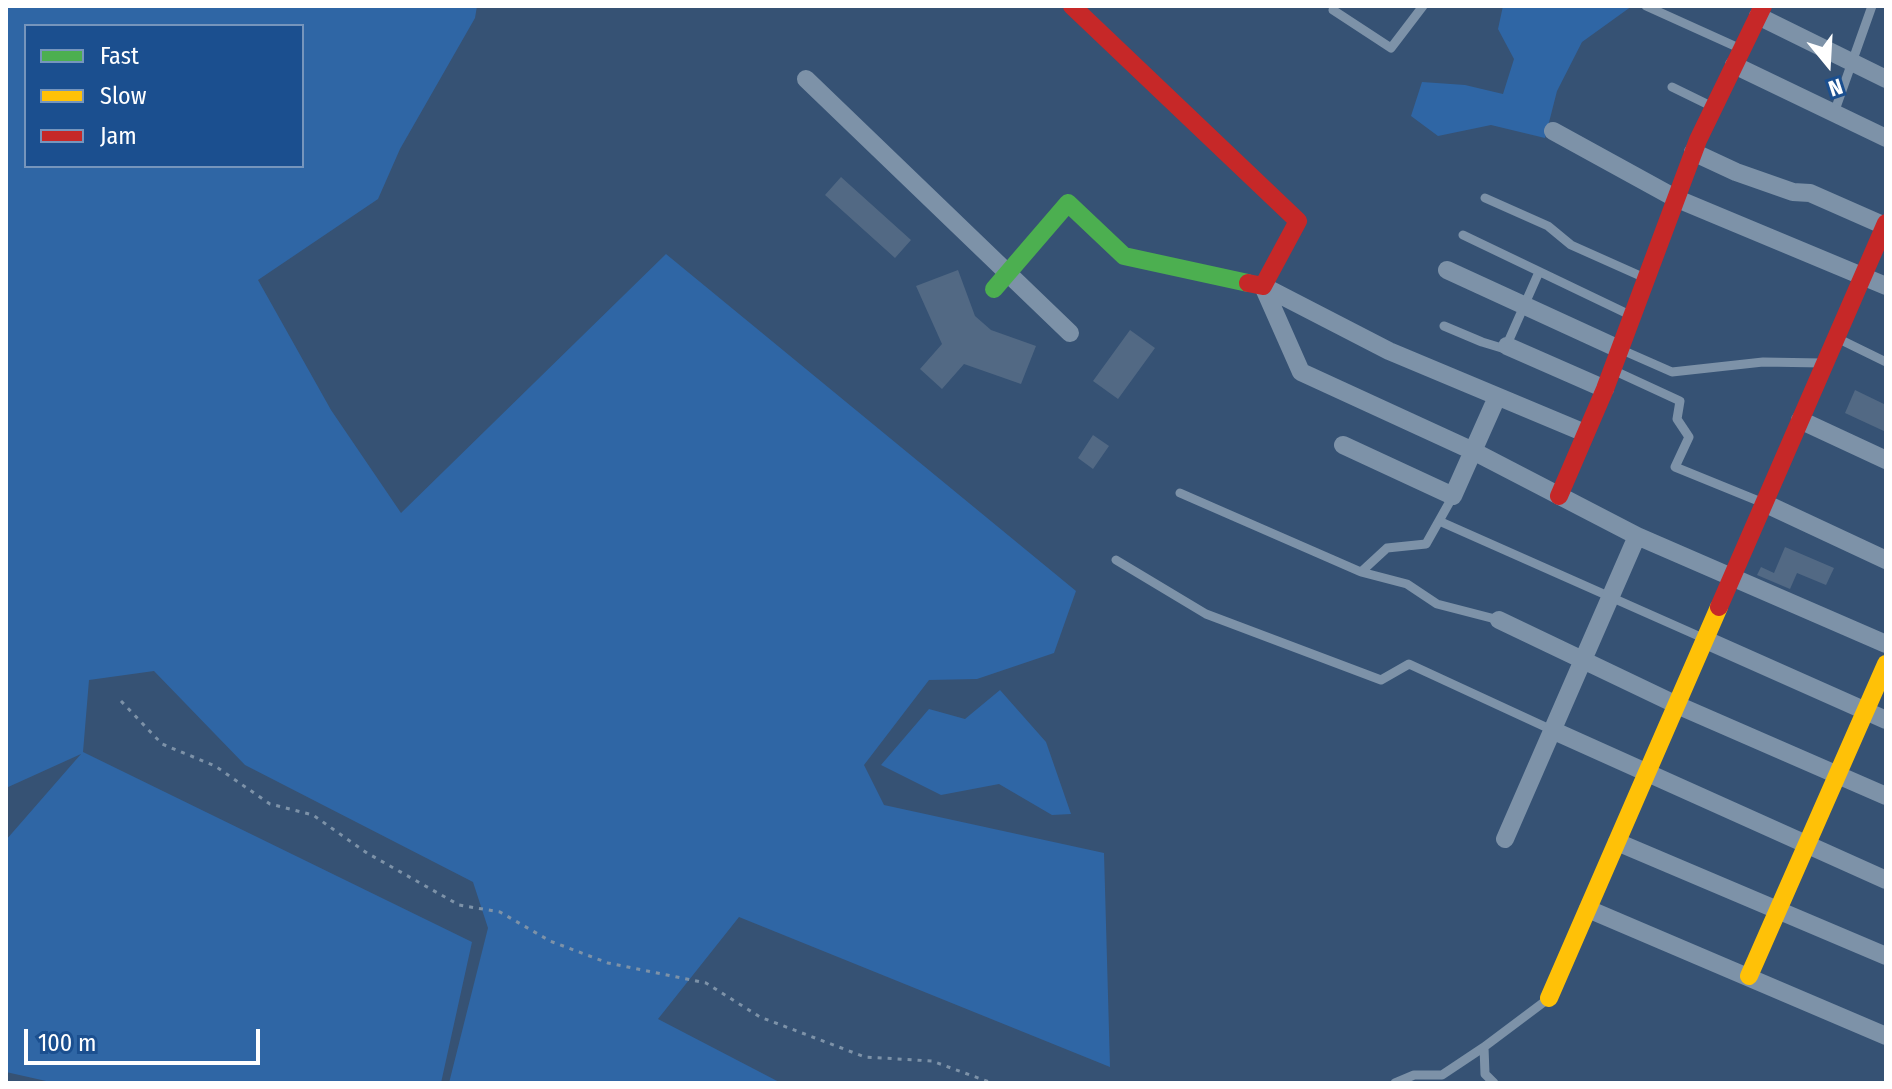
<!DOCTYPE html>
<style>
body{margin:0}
#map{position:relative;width:1892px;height:1089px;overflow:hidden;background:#365274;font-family:"Fira Sans Condensed",sans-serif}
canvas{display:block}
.frame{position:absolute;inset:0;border:8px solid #fff;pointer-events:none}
.legend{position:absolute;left:24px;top:24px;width:280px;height:144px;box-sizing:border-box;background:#1b4f8f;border:2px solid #7695bc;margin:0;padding:10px 14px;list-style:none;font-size:24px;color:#fff}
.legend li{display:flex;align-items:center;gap:16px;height:40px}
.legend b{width:40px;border:2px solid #7695bc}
.north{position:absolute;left:1788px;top:24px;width:80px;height:80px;-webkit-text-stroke:6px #1b4f8f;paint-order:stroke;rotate:162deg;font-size:22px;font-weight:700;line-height:32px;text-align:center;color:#fff}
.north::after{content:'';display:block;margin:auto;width:28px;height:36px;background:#fff;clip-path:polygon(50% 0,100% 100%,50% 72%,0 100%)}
.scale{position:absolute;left:24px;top:1029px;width:236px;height:36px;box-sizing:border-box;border:4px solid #fff;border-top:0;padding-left:10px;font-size:24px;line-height:28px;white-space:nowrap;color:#fff;-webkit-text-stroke:6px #1b4f8f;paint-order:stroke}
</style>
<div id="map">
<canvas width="1892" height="1089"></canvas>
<div class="frame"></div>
<ul class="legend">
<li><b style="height:10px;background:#4caf50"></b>Fast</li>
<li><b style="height:10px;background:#ffc107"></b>Slow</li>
<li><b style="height:10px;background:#c62828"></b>Jam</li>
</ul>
<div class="north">N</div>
<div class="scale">100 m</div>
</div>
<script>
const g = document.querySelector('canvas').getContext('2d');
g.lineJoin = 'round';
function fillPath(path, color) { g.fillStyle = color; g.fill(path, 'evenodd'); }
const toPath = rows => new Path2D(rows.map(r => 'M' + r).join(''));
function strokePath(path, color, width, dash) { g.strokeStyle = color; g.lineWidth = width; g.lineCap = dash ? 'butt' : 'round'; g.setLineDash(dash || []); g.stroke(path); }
const green = toPath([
 [6,6,477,6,475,18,400,149,378,199,258,280,331,410,401,513,666,254,1076,591,1054,653,977,679,929,680,864,765,884,805,1104,853,1110,1067,739,917,658,1019,781,1083,449,1083,488,928,473,882,245,765,154,671,89,680,83,752,472,942,441,1083,55,1083,6,1072,6,840,81,754,6,788],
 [26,26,302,26,302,166,26,166],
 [1503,6,1632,6,1582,42,1557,91,1545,138,1491,125,1438,136,1411,116,1422,82,1465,85,1503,94,1514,59,1498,29],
 [1000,690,1046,742,1071,814,1052,815,999,784,941,795,881,765,929,709,965,719]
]);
const building = toPath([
 [841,177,911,240,895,258,825,195],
 [958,270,975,316,991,330,1036,346,1021,384,964,364,942,389,920,369,942,344,916,286],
 [1130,330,1155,348,1118,399,1093,381],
 [1855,390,1886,405,1886,432,1845,413],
 [1093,435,1109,446,1093,469,1078,458],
 [1785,547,1834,568,1826,585,1797,573,1790,589,1757,575,1761,567,1774,573]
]);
const path = toPath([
 [121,701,162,744,215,766,270,804,313,815,367,853,459,905,500,912,550,941,608,963,706,983,760,1017,865,1057,932,1061,992,1083]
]);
const lane = toPath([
 [1646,6,1739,48],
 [1333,10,1391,48,1423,6],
 [1672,87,1713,107],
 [1834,113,1872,6],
 [1485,198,1548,226,1571,245,1645,278],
 [1463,235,1630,315],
 [1444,326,1482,342,1505,349,1539,272],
 [1839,339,1886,362],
 [1622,350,1672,372,1763,362,1822,363],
 [1615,371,1680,401,1677,419,1689,437,1675,467,1761,502],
 [1180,493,1361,572,1387,548,1426,544,1453,496],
 [1439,521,1703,638],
 [1116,560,1206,614,1381,680,1409,664,1552,730],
 [1361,572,1407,584,1437,604,1499,620],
 [1395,1083,1414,1075,1442,1075,1484,1047],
 [1494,1083,1485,1074,1484,1047,1548,999]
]);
const street = toPath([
 [1758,16,1886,79],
 [1734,65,1886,138],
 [806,79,1070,333],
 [1553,131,1675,198,1886,286],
 [1693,152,1736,172,1793,192,1810,193,1885,226],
 [1447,270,1619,349],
 [1263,286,1301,372,1473,451,1637,536],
 [1263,286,1389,351,1585,433],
 [1507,346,1605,389],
 [1800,420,1886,460],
 [1343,445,1453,496,1497,397],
 [1764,503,1886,560],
 [1499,620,1677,705,1886,796],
 [1706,640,1886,720],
 [1552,730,1886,880],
 [1505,839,1637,536,1886,644],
 [1617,842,1886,956],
 [1588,909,1886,1036]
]);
const fast = toPath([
 [994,289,1068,203,1124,256,1248,283]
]);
const slow = toPath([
 [1749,976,1886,664],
 [1549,998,1719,607]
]);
const jam = toPath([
 [1072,6,1298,221,1263,286,1248,283],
 [1559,496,1605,389,1698,140,1763,6],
 [1719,607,1886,223]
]);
fillPath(green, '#2f66a5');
fillPath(building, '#526984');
strokePath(path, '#7d92a8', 3, [4, 6]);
strokePath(lane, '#7d92a8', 9);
strokePath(street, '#7d92a8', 18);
strokePath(fast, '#4caf50', 18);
strokePath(slow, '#ffc107', 18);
strokePath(jam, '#c62828', 18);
</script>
